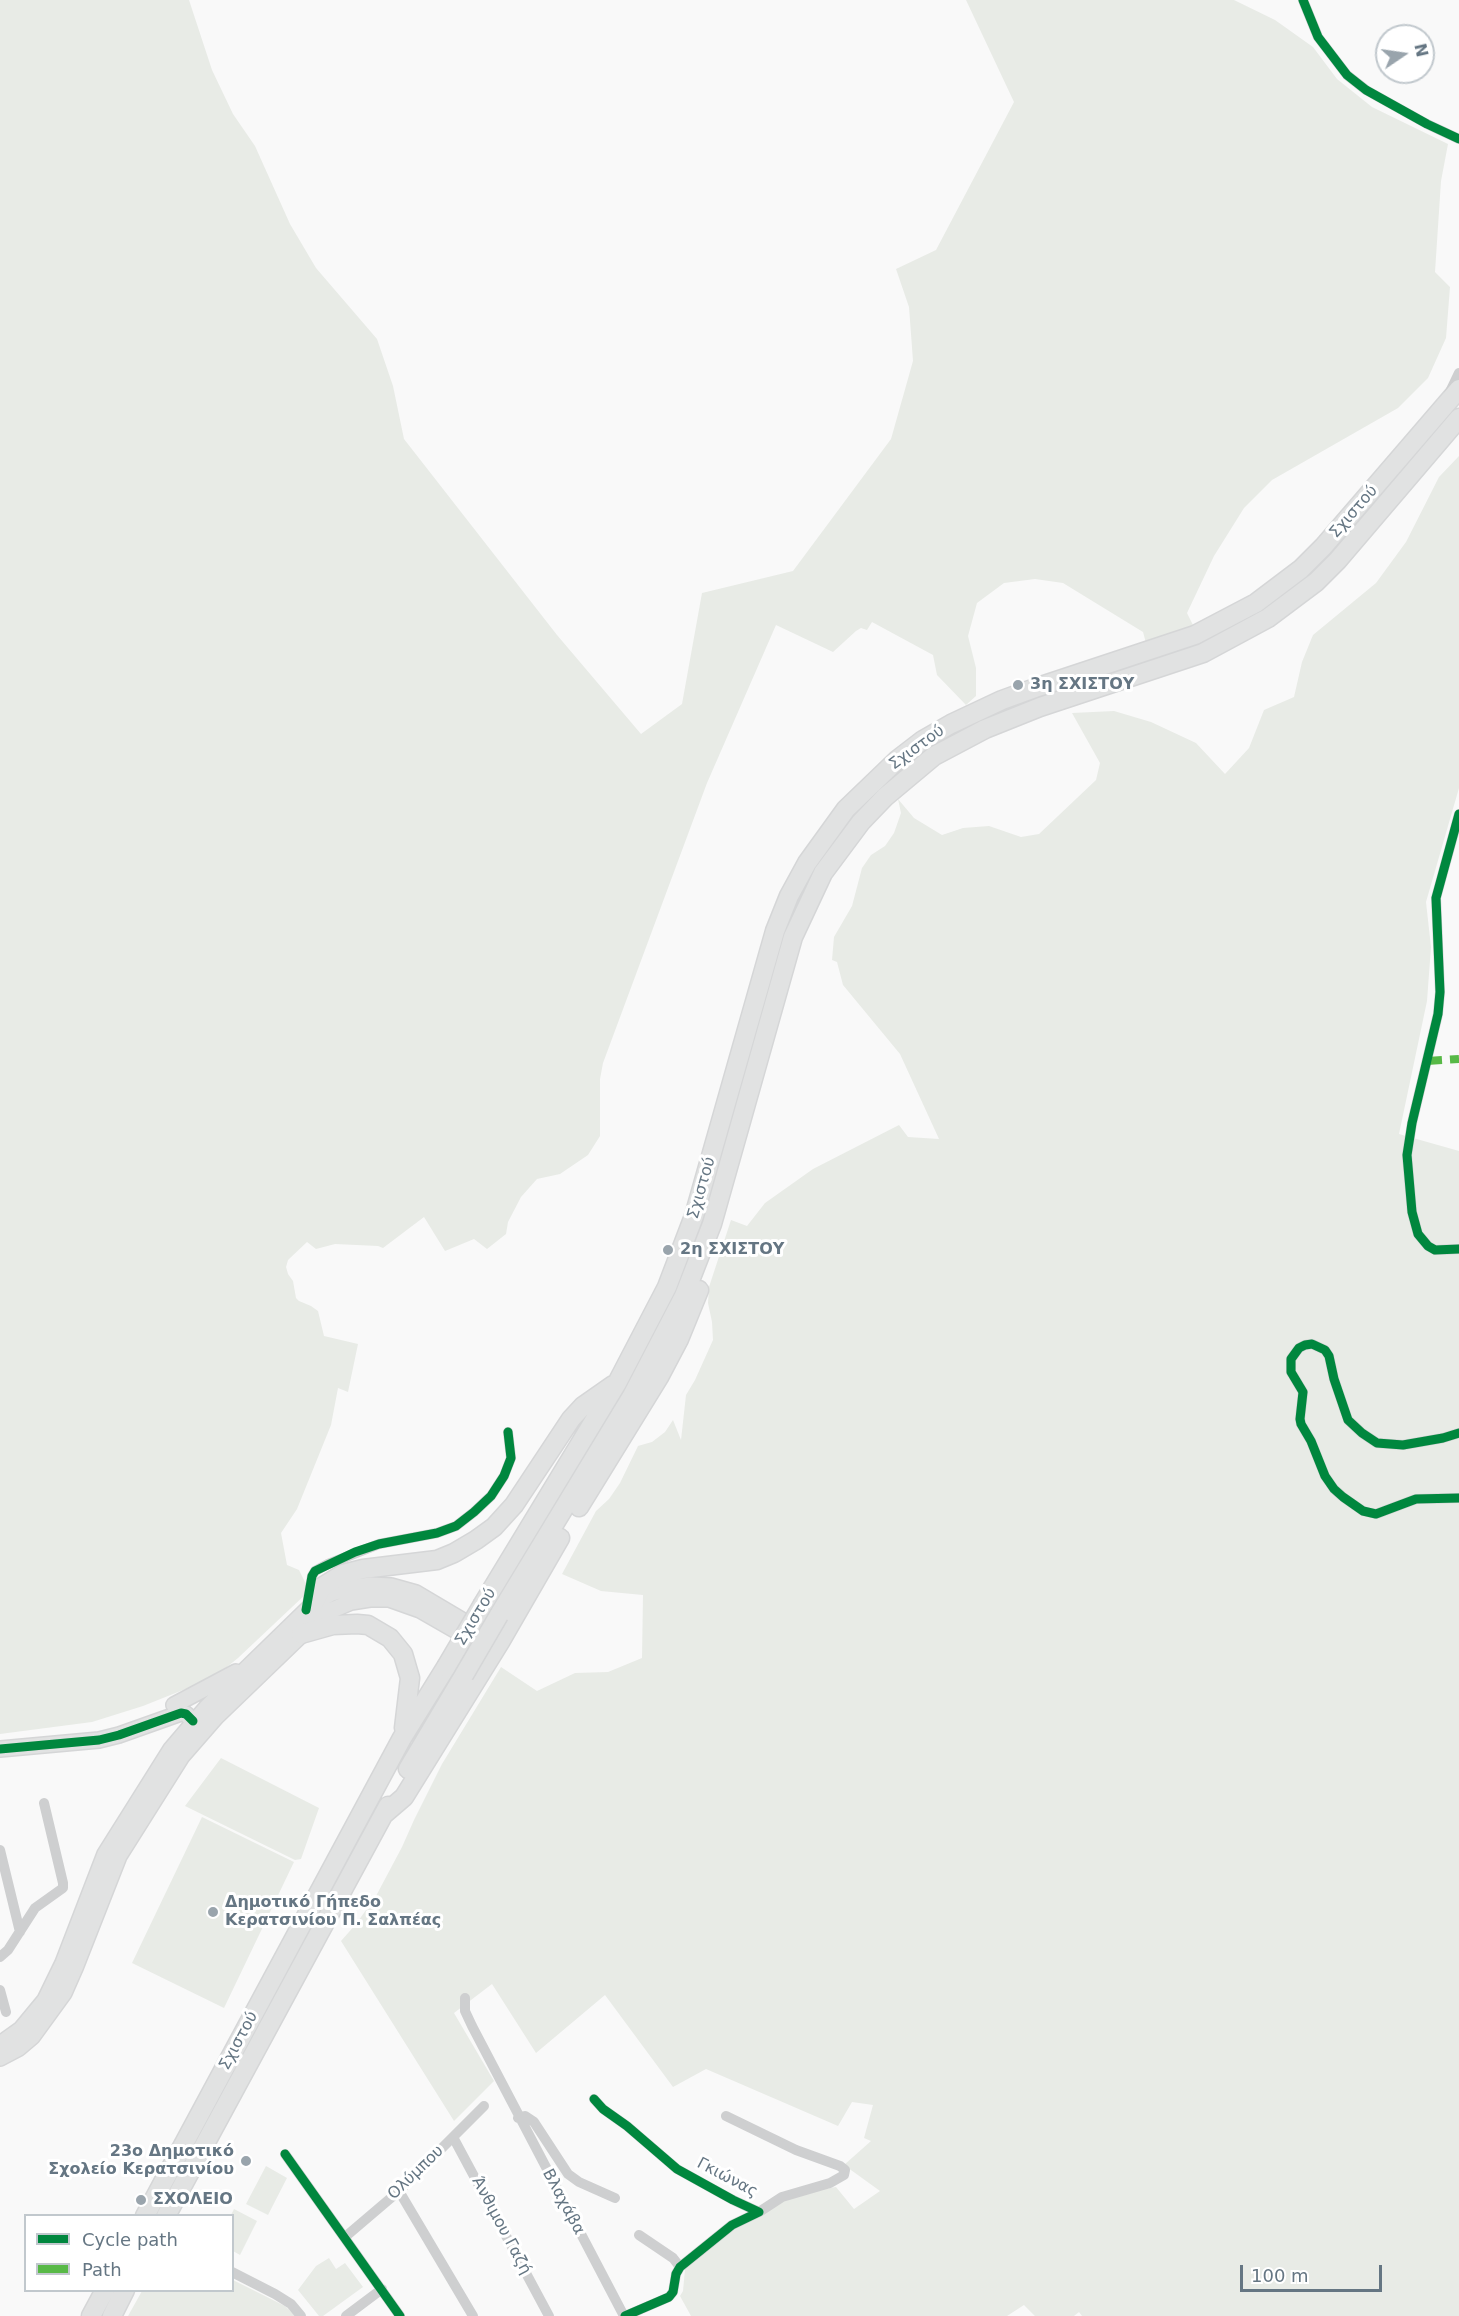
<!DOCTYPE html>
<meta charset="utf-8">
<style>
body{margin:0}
#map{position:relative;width:1459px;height:2316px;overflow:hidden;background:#f9f9f9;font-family:"DejaVu Sans",sans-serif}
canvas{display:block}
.legend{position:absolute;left:24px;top:2214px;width:210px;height:78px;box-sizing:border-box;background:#fff;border:2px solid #c1c8cd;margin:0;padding:8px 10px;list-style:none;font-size:18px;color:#657683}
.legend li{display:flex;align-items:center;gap:12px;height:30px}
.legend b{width:30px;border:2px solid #c1c8cd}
.north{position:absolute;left:1375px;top:24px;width:60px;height:60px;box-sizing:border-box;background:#fff;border:2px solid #c1c8cd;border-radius:50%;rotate:77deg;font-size:16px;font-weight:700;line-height:24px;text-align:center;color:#657683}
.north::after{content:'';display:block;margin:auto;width:21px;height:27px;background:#99a4ac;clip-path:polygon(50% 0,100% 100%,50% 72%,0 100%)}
.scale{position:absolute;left:1240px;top:2265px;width:142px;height:27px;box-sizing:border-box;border:3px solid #657683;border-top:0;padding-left:8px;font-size:18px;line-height:21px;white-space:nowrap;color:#657683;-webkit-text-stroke:4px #fff;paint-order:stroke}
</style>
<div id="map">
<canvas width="1459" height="2316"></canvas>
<ul class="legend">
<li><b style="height:8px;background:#00873e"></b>Cycle path</li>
<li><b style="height:8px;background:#58b947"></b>Path</li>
</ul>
<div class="north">N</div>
<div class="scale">100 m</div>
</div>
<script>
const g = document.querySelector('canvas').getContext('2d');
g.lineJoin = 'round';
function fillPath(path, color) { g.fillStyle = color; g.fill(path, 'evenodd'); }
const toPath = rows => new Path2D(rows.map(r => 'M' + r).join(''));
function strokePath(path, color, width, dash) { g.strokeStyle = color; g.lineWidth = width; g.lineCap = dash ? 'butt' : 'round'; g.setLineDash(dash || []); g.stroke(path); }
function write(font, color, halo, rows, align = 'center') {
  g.font = font + ' "DejaVu Sans",sans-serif'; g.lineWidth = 6; g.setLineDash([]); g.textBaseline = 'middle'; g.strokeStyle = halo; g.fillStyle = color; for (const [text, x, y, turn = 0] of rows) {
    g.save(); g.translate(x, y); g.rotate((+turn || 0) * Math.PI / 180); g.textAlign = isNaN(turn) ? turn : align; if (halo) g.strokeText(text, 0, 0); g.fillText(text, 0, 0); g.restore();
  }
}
const green = toPath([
 [0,0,189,0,212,70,233,114,255,146,290,224,316,268,377,339,393,386,404,439,557,635,641,734,682,704,702,593,793,571,891,439,913,361,909,307,896,269,936,250,1014,102,966,0,1234,0,1275,20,1313,47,1337,79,1372,107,1448,144,1441,181,1435,272,1450,287,1446,338,1428,378,1398,408,1272,480,1244,508,1214,556,1187,613,1194,627,1146,643,1143,632,1063,583,1035,579,1004,583,977,603,968,636,976,668,976,696,966,705,937,675,933,655,872,622,867,630,861,628,856,631,833,652,776,625,707,783,603,1063,600,1079,600,1136,588,1155,560,1174,537,1179,521,1197,508,1222,506,1234,487,1249,474,1239,445,1251,424,1217,383,1248,378,1246,335,1244,316,1249,307,1242,288,1260,286,1267,288,1274,293,1281,296,1298,299,1301,311,1306,318,1311,324,1336,358,1344,348,1392,338,1388,331,1425,297,1509,281,1533,287,1565,299,1570,306,1584,308,1592,238,1658,222,1671,188,1688,143,1706,92,1722,0,1734],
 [1459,456,1459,788,1426,902,1431,947,1427,1001,1399,1134,1459,1151,1459,2316,1082,2316,1079,2312,1074,2316,1035,2316,1024,2305,1007,2316,691,2316,680,2296,683,2291,685,2269,722,2236,774,2205,811,2191,836,2187,854,2209,880,2191,844,2165,871,2141,864,2138,873,2105,852,2102,838,2126,706,2069,673,2087,605,1995,536,2053,492,1984,454,2013,494,2081,454,2121,341,1941,356,1924,376,1896,402,1847,414,1820,442,1764,501,1667,537,1691,575,1673,608,1672,642,1658,643,1595,601,1591,562,1574,596,1511,609,1499,620,1483,638,1446,652,1442,665,1432,673,1420,681,1440,686,1395,695,1380,713,1340,712,1322,708,1303,709,1287,731,1220,747,1226,765,1203,813,1169,899,1125,908,1137,939,1139,900,1054,843,985,837,962,832,960,834,937,852,906,862,868,871,855,885,846,894,833,901,813,898,799,914,818,942,835,963,828,989,826,1021,837,1039,834,1096,780,1100,763,1072,713,1114,711,1151,722,1196,743,1225,774,1249,748,1264,710,1294,697,1302,662,1313,635,1376,583,1406,542,1439,477],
 [221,1758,319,1808,301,1859,295,1860,185,1806],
 [202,1817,294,1862,224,2008,132,1963],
 [266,2166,287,2178,268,2215,246,2204],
 [234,2209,257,2221,240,2255,233,2251,231,2215],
 [329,2258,336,2269,345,2263,363,2287,323,2316,319,2316,298,2290,316,2266],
 [233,2280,285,2306,296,2316,128,2316,142,2291,232,2290]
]);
const street = toPath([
 [1303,0,1318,37,1347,75,1366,90,1427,124,1459,139],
 [1449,394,1459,373],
 [1459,814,1436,898,1440,992,1438,1014,1412,1123,1407,1155,1412,1212,1418,1234,1428,1246,1435,1250,1459,1249],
 [1459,1433,1443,1438,1403,1445,1377,1443,1362,1433,1348,1420,1334,1379,1329,1356,1325,1350,1312,1344,1305,1345,1299,1348,1291,1359,1291,1372,1303,1392,1300,1419,1301,1424,1311,1441,1325,1476,1334,1489,1343,1497,1363,1511,1376,1514,1416,1499,1459,1498],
 [307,1605,312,1576,315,1571,328,1564,379,1544,437,1533,456,1526,474,1512,491,1496,504,1476,511,1458,508,1432],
 [0,1850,20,1932],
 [0,1957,8,1950,35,1908,63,1888,63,1883,44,1803],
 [0,1990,6,2012],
 [465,1998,465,2011,472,2026,624,2316],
 [594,2099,603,2109,627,2126,677,2169,733,2200,759,2212,732,2225,680,2267,676,2274,673,2292,669,2297,625,2316],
 [726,2116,796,2150,840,2166,845,2170,844,2175,830,2183,782,2197,759,2212],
 [518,2118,525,2116,534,2122,568,2174,579,2182,615,2198],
 [453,2137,549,2316],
 [285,2154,400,2316],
 [399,2191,473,2316],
 [639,2235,673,2258,680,2267],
 [345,2237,399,2191,484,2106],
 [232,2272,275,2294,291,2304,301,2316],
 [346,2316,382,2289]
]);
const secondary = toPath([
 [174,1705,236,1672],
 [0,1749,99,1740,119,1735,181,1713,186,1714,193,1721],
 [0,2044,21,2029,45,2000,63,1963,105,1854,171,1749,206,1708,314,1603,332,1593,348,1588,371,1585,391,1586,416,1593,497,1641],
 [0,2058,19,2048,32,2037,64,1993,75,1968,119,1856,182,1756,216,1717,323,1614,351,1602,370,1599,389,1599,420,1610,474,1641]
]);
const primary = toPath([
 [579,1507,659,1377,679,1339,699,1290],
 [314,1603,322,1587,343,1574,363,1569,437,1560,454,1553,476,1540,494,1527,514,1505,571,1419,583,1406,613,1385],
 [483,1604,617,1383,667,1287,694,1216,775,931,789,896,807,863,846,809,897,760,923,740,951,724,1002,700,1035,688,1195,635,1256,603,1301,569,1323,547,1459,389],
 [499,1615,632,1396,684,1296,712,1224,793,937,823,873,861,822,885,797,934,756,985,729,1040,707,1203,653,1268,618,1316,582,1338,560,1459,418],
 [301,1634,333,1625,357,1624,368,1625,390,1638,403,1654,410,1678,404,1728],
 [408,1769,464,1675],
 [383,1815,404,1797,500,1642,560,1538],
 [145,2216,402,1738,446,1667],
 [166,2216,388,1806],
 [91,2316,105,2290],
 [112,2316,125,2290]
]);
const primaryBridge = toPath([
 [446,1667,483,1604],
 [464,1675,499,1615]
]);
const quiet = toPath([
 [1427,1061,1459,1059]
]);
const cycleway = toPath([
 [1303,0,1318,37,1347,75,1366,90,1427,124,1459,139],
 [1459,814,1436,898,1440,992,1438,1014,1412,1123,1407,1155,1412,1212,1418,1234,1428,1246,1435,1250,1459,1249],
 [1459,1433,1443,1438,1403,1445,1377,1443,1362,1433,1348,1420,1334,1379,1329,1356,1325,1350,1312,1344,1305,1345,1299,1348,1291,1359,1291,1372,1303,1392,1300,1419,1301,1424,1311,1441,1325,1476,1334,1489,1343,1497,1363,1511,1376,1514,1416,1499,1459,1498],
 [306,1610,312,1576,315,1571,355,1552,379,1544,437,1533,456,1526,474,1512,491,1496,504,1476,511,1458,508,1432],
 [0,1749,99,1740,119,1735,181,1713,186,1714,193,1721],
 [594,2099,603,2109,627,2126,677,2169,733,2200,759,2212,732,2225,680,2267,676,2274,673,2292,669,2297,625,2316],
 [285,2154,400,2316]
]);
const markers = [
 [1018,685,6,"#99a4ac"],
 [668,1250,6,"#99a4ac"],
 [213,1912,6,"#99a4ac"],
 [246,2161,6,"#99a4ac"],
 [141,2200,6,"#99a4ac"]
];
const streetNames = [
 ["Σχιστού",1354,512,-49],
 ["Σχιστού",917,748,-36],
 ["Σχιστού",702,1188,-74],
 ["Σχιστού",476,1617,-59],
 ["Σχιστού",239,2041,-62],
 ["Ολύμπου",416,2173,-44],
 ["Γκιώνας",727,2178,28],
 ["Βλαχάβα",563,2202,62],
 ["Άνθιμου Γαζή",501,2226,62]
];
const poiNames = [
 ["3η ΣΧΙΣΤΟΥ",1030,685],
 ["2η ΣΧΙΣΤΟΥ",680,1250],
 ["Δημοτικό Γήπεδο",225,1903],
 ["Κερατσινίου Π. Σαλπέας",225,1921],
 ["23o Δημοτικό",234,2152,"right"],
 ["Σχολείο Κερατσινίου",234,2170,"right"],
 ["ΣΧΟΛΕΙΟ",153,2200]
];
fillPath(green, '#e8ebe6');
strokePath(secondary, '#d5d6d7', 18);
strokePath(primary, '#d5d6d7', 21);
strokePath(street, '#cecfd0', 10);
strokePath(secondary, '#e1e2e2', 15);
strokePath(primary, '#e1e2e2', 18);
strokePath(primaryBridge, '#d5d6d7', 21, []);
strokePath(primaryBridge, '#e1e2e2', 18);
strokePath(quiet, '#58b947', 8, [15, 8]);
strokePath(cycleway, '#00873e', 9);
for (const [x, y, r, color] of markers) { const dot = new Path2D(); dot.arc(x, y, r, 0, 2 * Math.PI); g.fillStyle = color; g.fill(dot); strokePath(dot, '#fff', 2); }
write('16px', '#657683', '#fff', streetNames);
write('bold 16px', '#657683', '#fff', poiNames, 'left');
</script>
